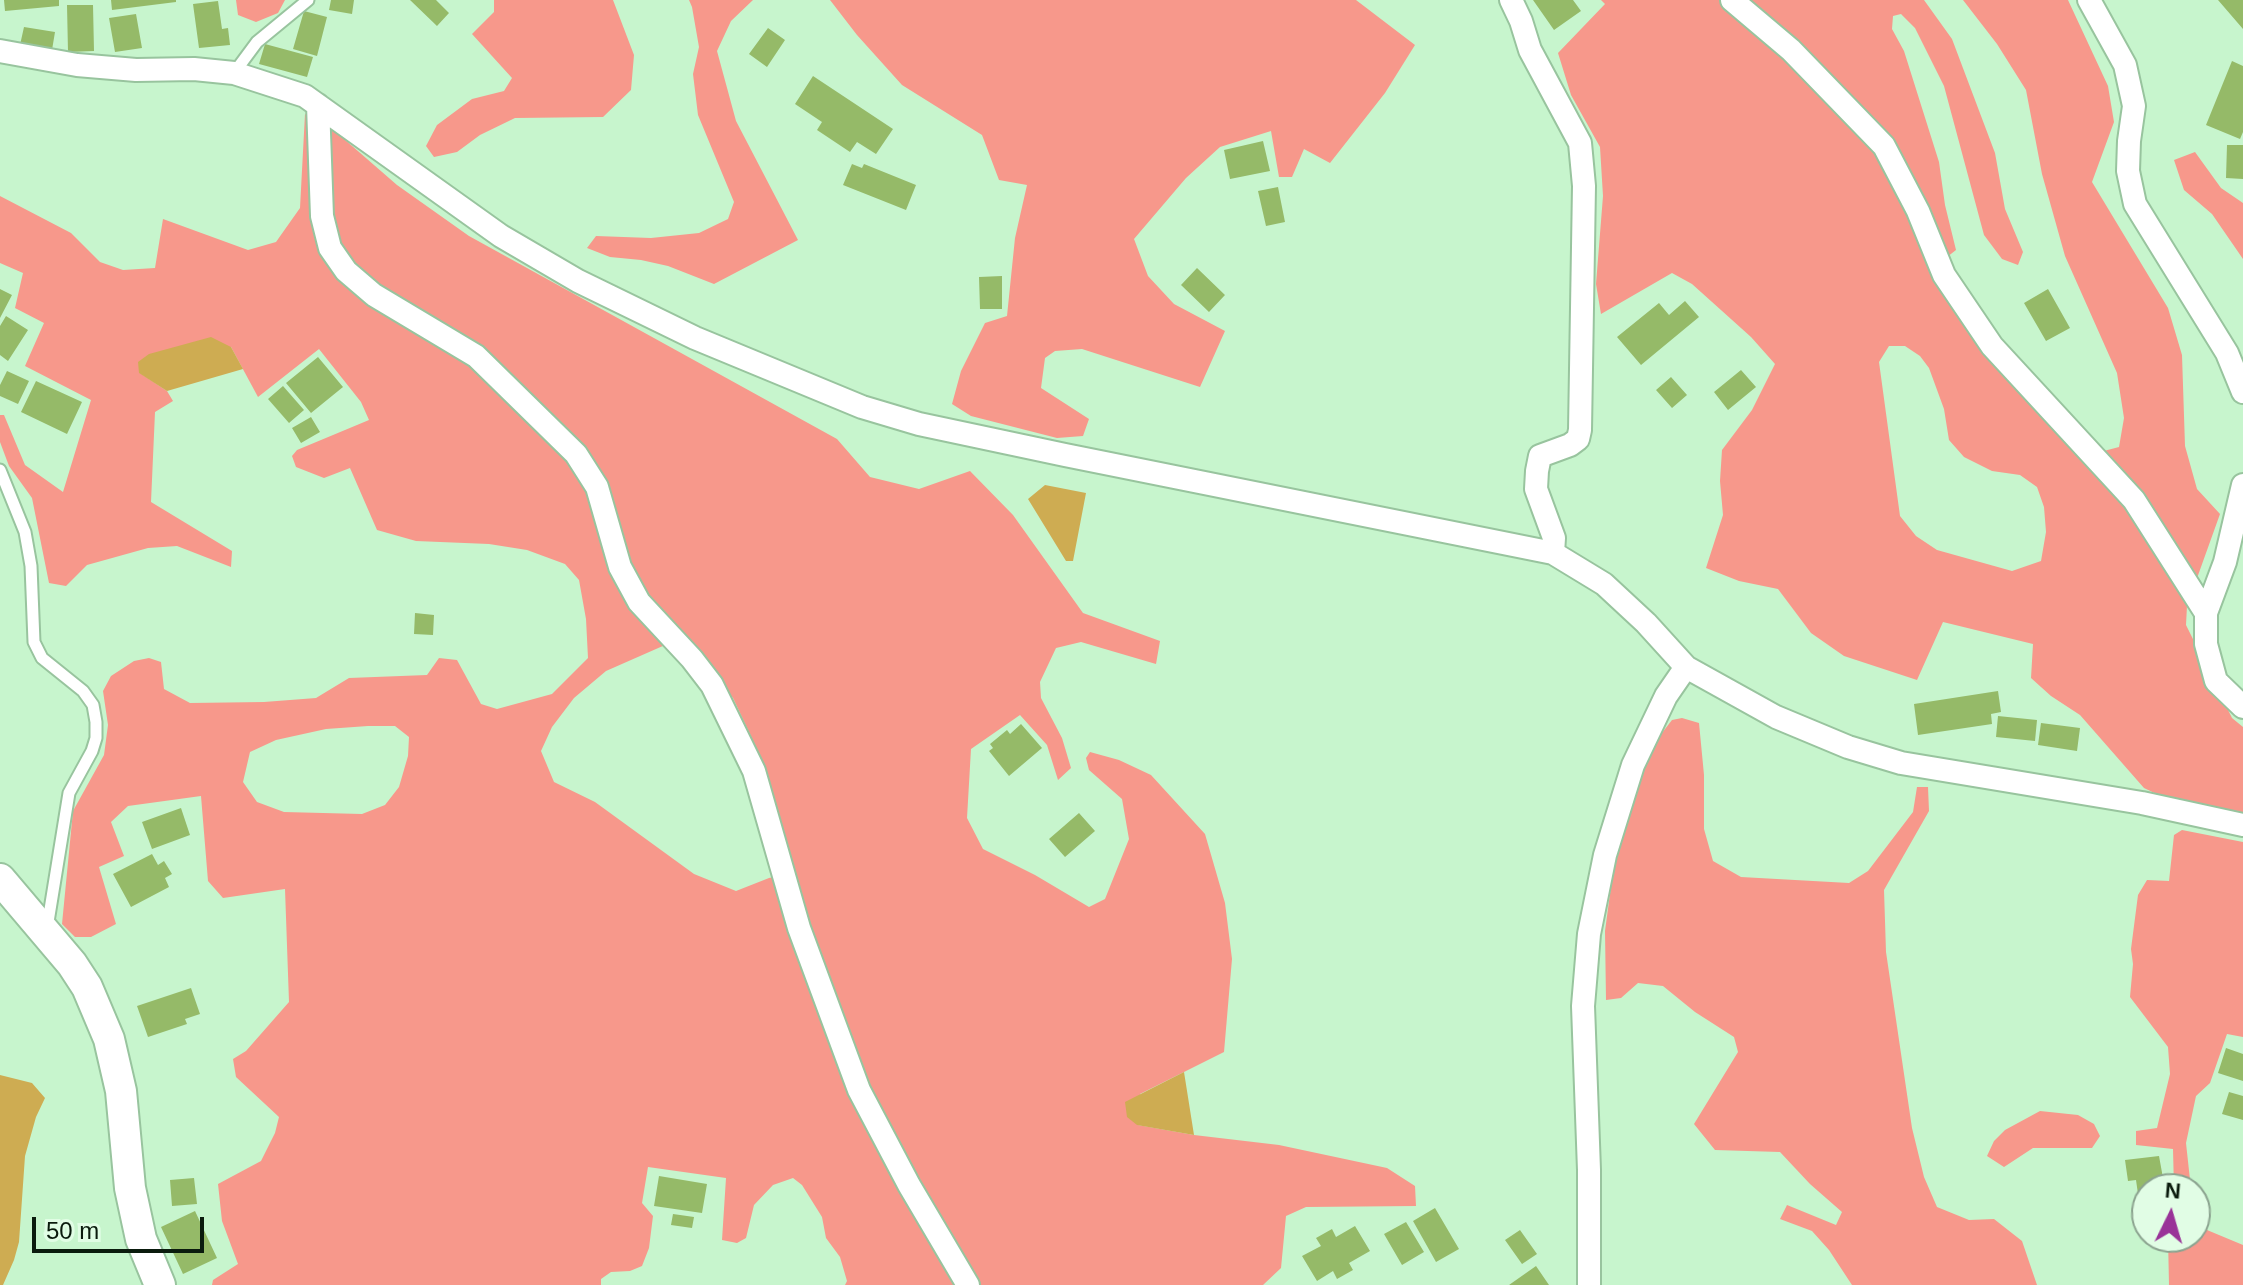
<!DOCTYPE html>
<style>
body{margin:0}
#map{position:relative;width:2243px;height:1285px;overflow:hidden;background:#c7f5cd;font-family:Arial,sans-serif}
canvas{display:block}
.north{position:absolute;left:2131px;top:1173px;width:80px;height:80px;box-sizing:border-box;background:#e1fde5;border:2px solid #8ba38f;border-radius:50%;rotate:5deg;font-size:22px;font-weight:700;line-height:32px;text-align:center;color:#0a1b0d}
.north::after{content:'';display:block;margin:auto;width:28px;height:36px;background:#993398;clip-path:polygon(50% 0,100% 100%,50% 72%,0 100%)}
.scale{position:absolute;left:32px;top:1217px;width:172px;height:36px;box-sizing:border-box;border:4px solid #0a1b0d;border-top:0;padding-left:10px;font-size:24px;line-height:28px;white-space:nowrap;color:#0a1b0d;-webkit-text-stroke:6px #e1fde5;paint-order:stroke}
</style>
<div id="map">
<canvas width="2243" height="1285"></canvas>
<div class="north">N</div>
<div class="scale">50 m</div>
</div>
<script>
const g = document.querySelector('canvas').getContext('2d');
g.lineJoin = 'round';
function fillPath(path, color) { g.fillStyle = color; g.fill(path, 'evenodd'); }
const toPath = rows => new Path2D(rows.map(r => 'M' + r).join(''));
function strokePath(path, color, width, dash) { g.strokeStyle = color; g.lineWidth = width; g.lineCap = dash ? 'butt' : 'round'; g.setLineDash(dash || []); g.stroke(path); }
const forest = toPath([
 [236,0,285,0,278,13,256,22,238,15],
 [494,0,613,0,634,55,631,90,603,117,515,118,480,135,457,152,434,157,426,146,437,125,472,99,504,91,512,78,472,34,494,12],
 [689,0,753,0,731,21,717,51,736,121,798,240,714,284,668,266,641,260,610,257,587,248,596,236,651,238,699,233,728,219,734,202,698,115,693,74,699,47,692,7],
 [830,0,1356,0,1415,45,1385,93,1330,163,1304,149,1292,177,1279,177,1271,131,1220,147,1186,178,1134,239,1148,276,1174,304,1225,331,1200,387,1082,349,1055,351,1045,358,1041,388,1089,419,1083,436,1057,438,971,416,952,404,961,371,985,323,1007,316,1015,238,1027,185,999,180,982,135,902,85,857,35],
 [1601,0,1924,0,1952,39,1995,153,2005,209,2023,252,2018,265,2002,259,1984,235,1944,86,1915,28,1901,14,1893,16,1892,29,1904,51,1939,162,1945,205,1956,250,1933,268,1987,357,2081,457,2119,447,2124,418,2117,373,2065,256,2042,174,2026,90,1997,44,1963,0,2068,0,2108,86,2114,122,2092,182,2168,308,2182,355,2185,446,2197,489,2220,514,2187,606,2186,625,2232,718,2243,727,2243,814,2167,799,2144,788,2080,715,2051,696,2031,678,2033,644,1943,622,1917,680,1844,656,1811,633,1778,589,1739,581,1706,568,1723,515,1720,481,1722,450,1752,410,1775,364,1751,337,1692,284,1672,273,1601,314,1596,284,1603,196,1600,147,1571,95,1558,53,1605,4],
 [1889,346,1905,346,1920,356,1929,368,1944,409,1949,440,1964,457,1992,471,2020,475,2037,487,2044,507,2046,532,2041,561,2012,571,1937,550,1916,536,1900,516,1879,362],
 [305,114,336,132,397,185,469,236,837,439,870,477,919,489,970,471,1013,515,1083,613,1160,641,1156,664,1081,642,1056,648,1040,682,1041,698,1062,738,1071,768,1058,780,1047,745,1020,715,971,749,967,818,983,849,1035,875,1089,907,1105,899,1129,839,1122,799,1089,770,1086,758,1090,752,1119,760,1151,775,1205,834,1225,903,1232,959,1224,1052,1140,1094,1138,1125,1194,1135,1279,1145,1387,1168,1415,1186,1416,1206,1306,1207,1286,1216,1281,1268,1263,1285,845,1285,847,1281,840,1257,826,1238,822,1217,802,1185,793,1178,773,1185,754,1205,746,1238,737,1243,722,1240,726,1178,648,1167,642,1203,653,1216,649,1248,642,1266,630,1271,611,1272,601,1279,601,1285,212,1285,213,1280,238,1264,222,1221,218,1184,261,1161,275,1133,279,1117,236,1077,233,1059,246,1051,289,1002,285,889,223,898,208,881,201,796,128,806,111,822,124,856,99,867,116,924,91,937,75,937,62,924,73,811,104,755,108,725,103,691,111,676,134,661,149,658,161,662,164,689,190,703,264,702,316,698,349,678,427,675,439,658,457,660,481,704,497,709,552,694,588,658,586,619,579,580,565,564,527,550,489,544,416,541,377,530,350,468,324,478,296,467,292,456,297,450,369,420,361,402,319,349,258,397,231,347,140,373,167,391,173,401,155,412,151,502,232,551,231,567,177,546,148,548,87,565,66,586,49,583,32,498,9,466,0,442,0,415,4,415,25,465,63,492,91,400,25,366,44,323,15,308,23,273,0,263,0,196,71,233,100,262,123,270,155,268,163,219,248,250,276,242,300,208],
 [681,638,733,698,763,762,793,872,769,878,736,891,694,874,595,802,554,782,541,751,552,727,574,698,606,671],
 [368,726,395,726,409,737,408,756,399,787,385,805,362,814,284,812,257,802,243,782,250,752,276,740,326,729],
 [2195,152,2221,188,2243,203,2243,259,2212,214,2184,190,2174,160],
 [1682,718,1699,723,1704,775,1704,829,1713,861,1741,877,1849,883,1868,871,1913,812,1917,787,1928,787,1929,811,1884,890,1886,952,1912,1128,1924,1177,1937,1207,1969,1220,1994,1219,2022,1241,2037,1285,1852,1285,1829,1250,1812,1231,1780,1219,1787,1205,1836,1225,1842,1212,1810,1184,1780,1152,1715,1150,1694,1124,1738,1052,1734,1037,1695,1012,1663,986,1638,983,1621,998,1606,1000,1605,931,1617,842,1631,796,1655,742,1672,720],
 [2182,830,2243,842,2243,1037,2227,1034,2210,1083,2196,1096,2186,1143,2191,1189,2174,1189,2173,1149,2136,1145,2136,1131,2157,1128,2170,1074,2168,1047,2130,997,2133,964,2131,949,2138,895,2147,880,2169,881,2174,835],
 [2040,1111,2078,1115,2094,1124,2100,1136,2092,1148,2033,1148,2004,1167,1987,1156,1994,1141,2005,1130],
 [2195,1205,2207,1230,2243,1245,2243,1285,2169,1285,2168,1237,2195,1237]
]);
const water = toPath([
 [211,337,231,347,243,369,167,391,139,373,138,362,149,354],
 [1045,485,1086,493,1073,561,1066,561,1028,499],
 [1184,1072,1194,1135,1137,1125,1127,1117,1125,1102],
 [0,1075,32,1083,45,1098,36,1117,25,1156,19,1242,14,1260,3,1285,0,1285]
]);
const building = toPath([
 [4,0,59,0,59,6,5,11],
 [111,0,176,0,176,2,112,10],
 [331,0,354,0,352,14,329,10],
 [410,0,436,0,449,13,437,26],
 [1533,0,1573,0,1581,11,1554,30],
 [2218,0,2243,0,2243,29],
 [218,1,222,29,228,28,230,45,199,48,193,4],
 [67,5,93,5,94,51,68,52],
 [304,11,327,17,317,56,293,49],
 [136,14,142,48,115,52,109,18],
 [24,27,55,32,52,50,20,45],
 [768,28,785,40,767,67,749,54],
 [265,44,313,57,307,77,259,64],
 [2232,61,2243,66,2243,132,2240,139,2206,125],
 [813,76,893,129,876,154,857,142,850,152,817,130,822,122,795,104],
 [1263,141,1270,171,1230,179,1224,150],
 [2227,145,2243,145,2243,179,2226,178],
 [852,164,862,168,864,164,916,185,906,210,843,185],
 [1278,187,1285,222,1266,226,1258,191],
 [1197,268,1225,295,1209,312,1181,285],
 [1002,276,1002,309,980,309,979,277],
 [0,289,12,295,0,318],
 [2048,289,2070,328,2046,341,2024,303],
 [1685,301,1699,317,1641,365,1617,337,1659,303,1669,315],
 [6,316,28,330,8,361,0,355,0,326],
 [318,357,343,387,311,413,286,383],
 [1741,370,1756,387,1728,410,1714,392],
 [7,371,29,381,18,404,0,396,0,385],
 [1671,377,1687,395,1672,408,1656,390],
 [36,381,82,402,67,434,21,412],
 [283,386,304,410,289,423,268,399],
 [311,417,320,432,301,443,292,428],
 [415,613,434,615,433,635,414,634],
 [1998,691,2001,712,1991,714,1992,724,1918,735,1914,704],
 [1998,716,2037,720,2035,741,1996,737],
 [2041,723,2080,728,2077,751,2038,745],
 [1021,724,1042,748,1009,776,989,751,993,748,990,744,1007,730,1010,734],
 [181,808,190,835,152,849,142,822],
 [1079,813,1095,831,1065,857,1049,839],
 [152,854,158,865,164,861,172,874,165,878,169,887,131,907,113,874],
 [191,988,200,1014,185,1019,187,1024,148,1037,137,1006],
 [2226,1048,2243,1054,2243,1081,2218,1073],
 [2229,1092,2243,1096,2243,1120,2222,1114],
 [2159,1156,2165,1189,2147,1189,2147,1207,2140,1208,2136,1180,2128,1181,2125,1160],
 [659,1176,707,1184,702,1213,654,1206],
 [194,1178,197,1204,172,1206,170,1180],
 [1435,1208,1459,1249,1436,1262,1413,1221],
 [195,1211,217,1258,183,1274,161,1227],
 [673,1214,694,1217,692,1228,671,1225],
 [1406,1222,1424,1252,1402,1265,1384,1234],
 [1355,1226,1370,1251,1349,1263,1353,1270,1337,1279,1333,1271,1317,1281,1302,1256,1321,1246,1316,1238,1332,1229,1336,1237],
 [1520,1230,1537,1254,1522,1264,1505,1240],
 [1536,1266,1549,1285,1509,1285]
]);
const lane = toPath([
 [234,73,257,42,308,0],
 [0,470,25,532,31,566,34,642,42,658,83,691,93,705,96,722,96,738,92,751,69,793,47,928]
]);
const street = toPath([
 [1511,0,1521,21,1530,50,1580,143,1584,186,1580,430,1578,439,1570,445,1540,456,1537,471,1536,489,1554,538,1553,553],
 [1732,0,1791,50,1884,146,1918,211,1944,275,1992,346,2134,500,2206,613,2206,644,2216,681,2243,707],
 [2089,0,2125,65,2134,106,2129,141,2128,171,2135,204,2227,353,2243,392],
 [0,51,77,65,136,70,194,69,234,73,305,96,501,236,578,281,695,338,862,407,919,424,1065,455,1553,553,1604,584,1646,623,1686,667,1776,717,1848,747,1901,763,2142,803,2243,825],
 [318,105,322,216,330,248,346,271,374,295,476,356,576,454,597,487,620,567,639,602,692,659,712,685,754,771,799,928,859,1090,909,1185,968,1285],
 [2206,613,2225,562,2243,485],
 [1589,1285,1589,1170,1583,1006,1589,934,1605,855,1633,765,1666,696,1686,667]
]);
const secondary = toPath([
 [0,879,72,964,87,987,109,1039,121,1091,130,1188,141,1239,160,1285]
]);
fillPath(forest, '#f7988b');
fillPath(water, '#ceac52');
fillPath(building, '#95ba68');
strokePath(lane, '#98c49e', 15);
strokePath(street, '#98c49e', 26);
strokePath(secondary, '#98c49e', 34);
strokePath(lane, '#fff', 11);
strokePath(street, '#fff', 22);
strokePath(secondary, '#fff', 30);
</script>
